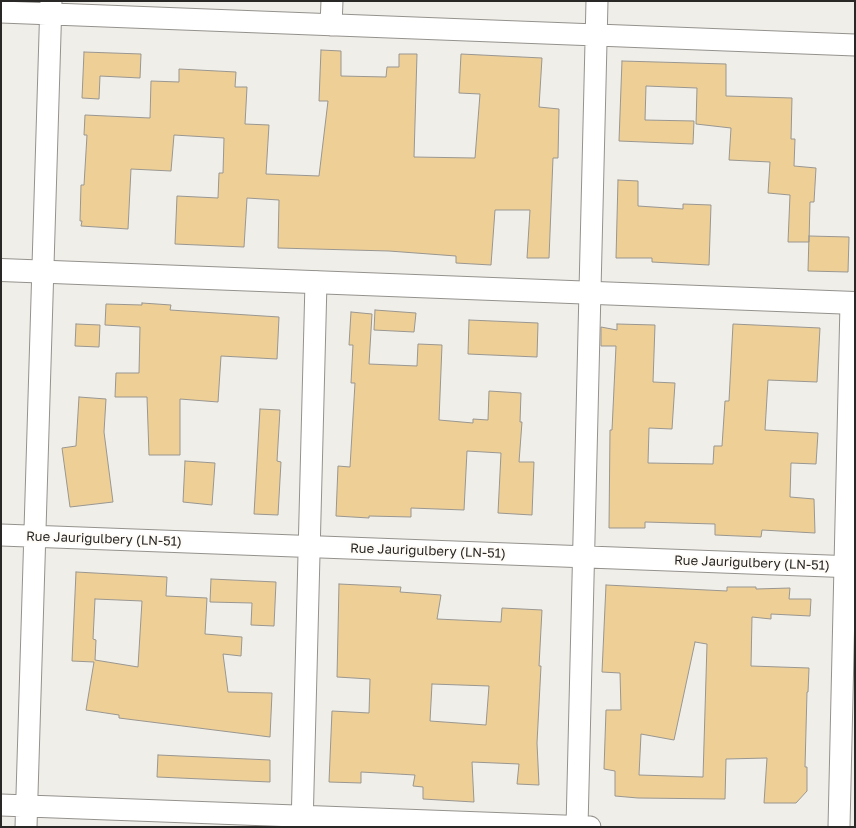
<!DOCTYPE html>
<style>
body{margin:0}
#map{position:relative;width:856px;height:828px;overflow:hidden;background:#f0eee8;font-family:"Golos Text",sans-serif}
canvas{display:block}
.frame{position:absolute;inset:0;border:2px solid #292826;pointer-events:none}
</style>
<div id="map">
<canvas width="856" height="828"></canvas>
<div class="frame"></div>
</div>
<script>
const g = document.querySelector('canvas').getContext('2d');
g.lineJoin = 'round';
function fillPath(path, color) { g.fillStyle = color; g.fill(path, 'evenodd'); }
const toPath = rows => new Path2D(rows.map(r => 'M' + r).join(''));
function strokePath(path, color, width, dash) { g.strokeStyle = color; g.lineWidth = width; g.lineCap = dash ? 'butt' : 'round'; g.setLineDash(dash || []); g.stroke(path); }
function write(font, color, halo, rows, align = 'center') {
  g.font = font + ' "Golos Text",sans-serif'; g.lineWidth = 3.5; g.setLineDash([]); g.textBaseline = 'middle'; g.strokeStyle = halo; g.fillStyle = color; for (const [text, x, y, turn = 0] of rows) {
    g.save(); g.translate(x, y); g.rotate((+turn || 0) * Math.PI / 180); g.textAlign = isNaN(turn) ? turn : align; if (halo) g.strokeText(text, 0, 0); g.fillText(text, 0, 0); g.restore();
  }
}
const building = toPath([
 [321,50,341,51,341,76,386,77,387,67,399,67,399,54,417,54,414,157,475,158,480,94,459,93,461,54,542,58,539,107,559,109,558,158,553,158,549,258,527,258,530,210,495,210,491,265,456,263,456,256,389,251,278,248,279,200,247,198,244,247,175,244,177,196,218,198,219,173,223,173,224,138,174,135,171,171,131,169,128,229,81,226,82,221,80,221,81,185,84,185,87,135,84,135,85,115,150,118,151,81,179,82,179,69,236,72,235,87,247,87,245,124,269,125,266,174,319,176,328,101,319,101,321,50],
 [84,52,141,54,140,78,100,76,99,99,82,98,84,52],
 [622,61,726,64,726,96,792,98,791,139,795,139,794,166,816,168,814,202,810,202,809,242,788,242,790,195,768,193,770,162,729,160,731,128,696,124,697,88,646,86,645,120,694,121,693,144,619,141,622,61],
 [618,180,638,181,638,206,683,209,683,204,711,205,709,265,652,262,652,258,616,258,618,180],
 [809,236,849,237,848,272,808,271,809,236],
 [142,303,171,305,170,310,279,317,277,359,221,356,218,402,180,399,180,455,149,455,147,397,115,397,116,373,139,373,140,327,105,325,106,304,142,305,142,303],
 [375,310,416,313,414,332,374,330,375,310],
 [351,312,372,314,369,364,417,366,418,344,442,345,439,420,473,423,473,419,488,420,489,391,521,393,520,422,522,422,519,462,534,462,532,515,498,513,501,453,467,451,464,510,411,508,411,517,369,516,369,518,336,516,338,466,350,467,355,383,351,383,353,345,349,345,351,312],
 [469,320,538,323,537,357,468,354,469,320],
 [76,324,100,325,99,347,75,346,76,324],
 [617,324,655,325,653,382,675,383,672,429,649,428,648,463,713,464,714,446,722,446,725,401,729,401,733,324,820,328,817,382,768,380,765,430,818,433,816,464,791,463,790,497,814,499,815,533,762,530,761,537,715,535,715,524,645,522,645,528,609,528,610,430,612,430,616,346,601,346,601,327,617,330,617,324],
 [79,397,106,399,104,432,113,502,70,507,62,448,76,446,79,397],
 [260,409,280,410,277,461,281,462,278,515,254,514,260,409],
 [185,461,215,463,212,505,183,502,185,461],
 [76,572,167,577,166,596,207,598,205,634,242,637,241,656,223,654,228,692,272,693,270,737,119,718,119,715,86,710,94,662,72,661,76,572],
 [95,599,142,601,138,667,95,660,96,640,93,639,95,599],
 [211,579,276,582,274,626,251,625,252,603,210,602,211,579],
 [339,584,401,587,400,592,441,595,437,619,501,622,502,608,542,610,539,666,541,666,537,743,539,785,517,784,519,764,472,762,474,802,423,799,423,787,413,786,415,775,361,772,361,783,329,782,332,711,369,713,370,679,337,677,339,584],
 [432,684,489,686,486,725,430,721,432,684],
 [606,585,727,591,727,587,756,587,756,589,790,588,789,599,811,599,810,616,771,614,771,619,752,617,751,666,809,668,808,692,807,692,805,767,807,767,807,791,796,803,764,803,767,758,726,759,725,799,638,798,615,796,615,771,604,769,606,710,621,710,620,673,602,672,606,585],
 [695,642,707,644,703,777,639,775,641,734,674,740,695,642],
 [158,755,270,760,270,782,157,777,158,755]
]);
const minor = toPath([
 [1,12,855,45],
 [331,25,332,1],
 [1,535,855,567],
 [1,805,590,827],
 [26,827,51,1],
 [302,827,316,282],
 [577,827,597,1],
 [839,827,851,303]
]);
const tertiary = toPath([
 [1,270,855,303]
]);
const streetNames = [
 ["Rue Jaurigulbery (LN-51)",104,539,2],
 ["Rue Jaurigulbery (LN-51)",428,551,2],
 ["Rue Jaurigulbery (LN-51)",752,563,2]
];
fillPath(building, '#eed096');
strokePath(building, '#999691', 1);
strokePath(minor, '#95928d', 23);
strokePath(tertiary, '#95928d', 24);
strokePath(minor, '#fff', 21);
strokePath(tertiary, '#fff', 22);
write('13px', '#292826', '#fefbf6', streetNames);
</script>
